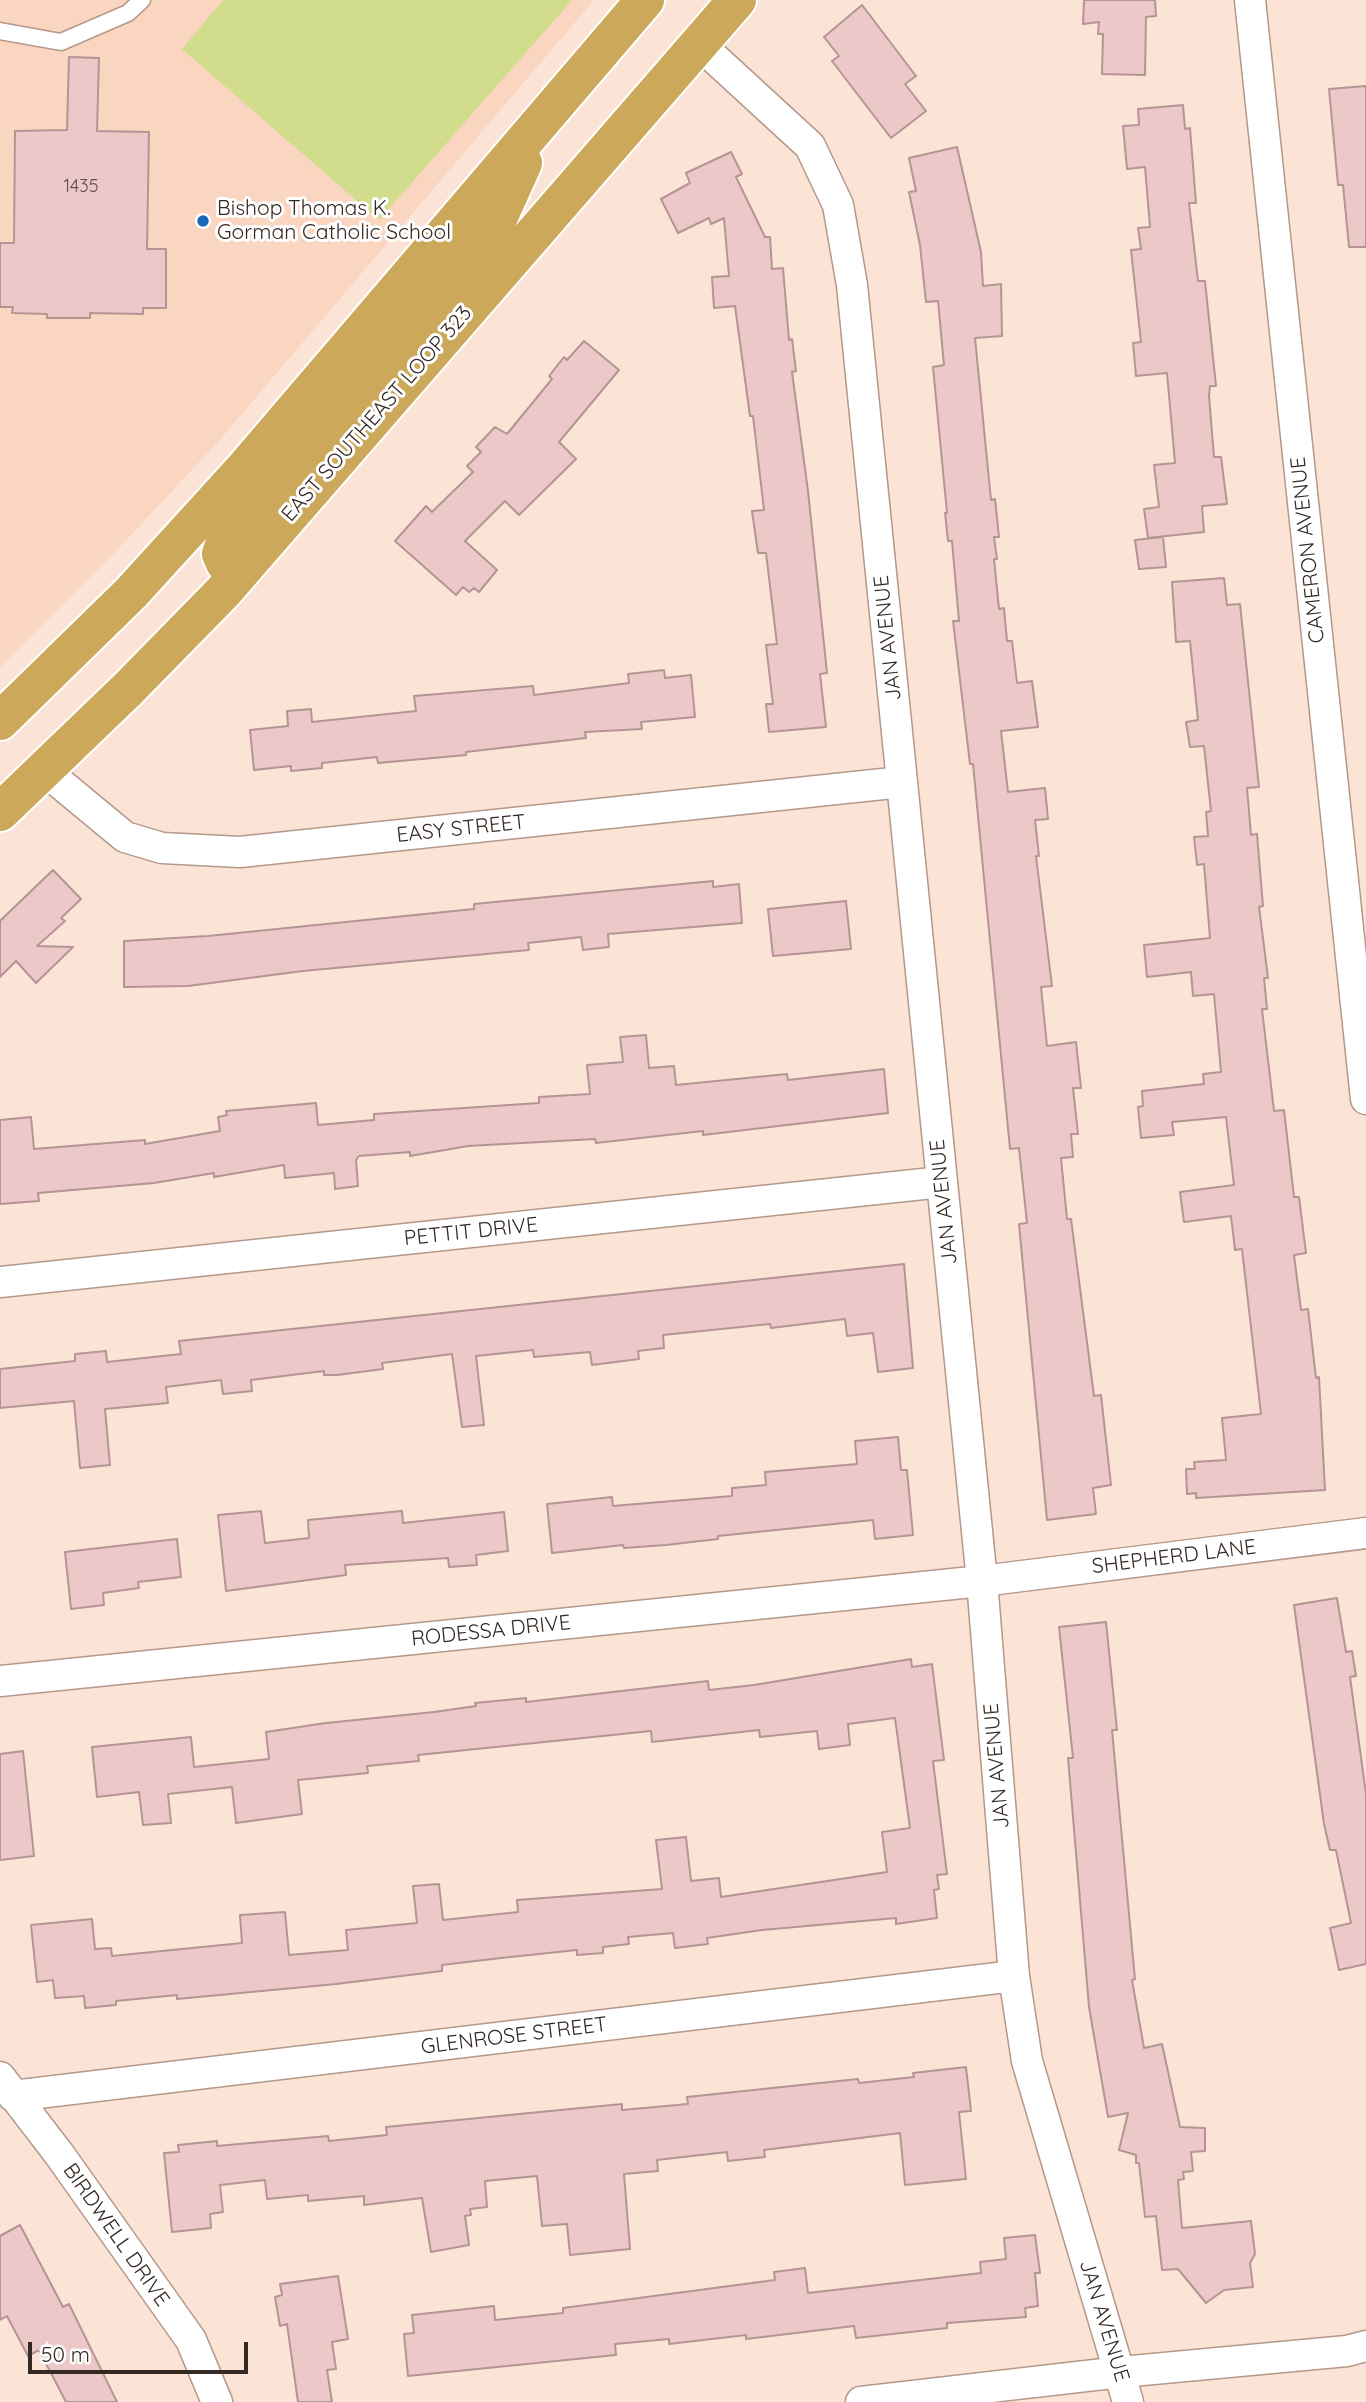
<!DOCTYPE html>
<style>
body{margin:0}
#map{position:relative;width:1366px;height:2402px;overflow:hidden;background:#fbe4d6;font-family:Quicksand,sans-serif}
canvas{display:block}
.scale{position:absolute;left:28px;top:2342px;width:220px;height:32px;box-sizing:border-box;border:4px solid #342923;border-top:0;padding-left:9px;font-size:21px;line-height:24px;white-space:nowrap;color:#342923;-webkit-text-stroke:5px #fff;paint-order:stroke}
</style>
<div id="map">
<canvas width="1366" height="2402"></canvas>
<div class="scale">50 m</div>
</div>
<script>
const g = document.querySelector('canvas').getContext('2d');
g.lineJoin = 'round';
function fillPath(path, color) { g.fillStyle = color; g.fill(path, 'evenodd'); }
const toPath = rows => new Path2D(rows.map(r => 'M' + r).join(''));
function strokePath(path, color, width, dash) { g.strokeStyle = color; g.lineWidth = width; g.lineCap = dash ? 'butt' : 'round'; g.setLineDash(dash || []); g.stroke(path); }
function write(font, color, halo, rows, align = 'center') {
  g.font = font + ' Quicksand,sans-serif'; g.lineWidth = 6; g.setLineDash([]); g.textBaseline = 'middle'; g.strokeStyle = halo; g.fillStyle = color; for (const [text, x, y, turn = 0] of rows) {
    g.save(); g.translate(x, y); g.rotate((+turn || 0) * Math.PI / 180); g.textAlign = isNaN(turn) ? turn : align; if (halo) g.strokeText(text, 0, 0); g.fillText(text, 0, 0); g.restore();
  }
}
const built = toPath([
 [0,0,594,0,218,442,115,552,0,667]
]);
const green = toPath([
 [223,0,572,0,379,220,182,49]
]);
const building = toPath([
 [1084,0,1155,0,1156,16,1146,17,1145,75,1102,74,1103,34,1098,34,1099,22,1083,24,1084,0],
 [862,5,916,76,905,84,926,111,891,138,832,61,839,56,824,37,862,5],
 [69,57,99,58,97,131,149,132,147,249,166,249,166,308,143,308,143,314,90,313,90,318,47,318,47,314,12,313,13,307,0,307,0,243,14,243,15,131,67,130,69,57],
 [1366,86,1366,247,1349,247,1343,185,1338,185,1329,89,1366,86],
 [1183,105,1185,129,1190,128,1196,203,1189,203,1198,281,1205,281,1216,386,1210,386,1209,396,1214,457,1221,457,1227,504,1202,506,1204,532,1148,538,1144,509,1159,507,1154,465,1175,463,1167,373,1136,376,1133,343,1141,342,1131,250,1141,249,1138,228,1150,227,1145,167,1127,169,1123,126,1139,125,1138,109,1183,105],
 [957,147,981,252,983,286,1001,284,1002,336,975,338,991,500,995,499,999,537,994,537,997,559,994,559,999,609,1004,608,1007,641,1012,641,1017,683,1032,681,1038,727,1001,731,1008,792,1045,788,1048,819,1035,820,1039,856,1036,856,1052,986,1041,987,1047,1046,1076,1042,1081,1088,1073,1088,1078,1134,1071,1134,1073,1157,1061,1158,1067,1219,1071,1219,1094,1396,1101,1395,1111,1485,1093,1488,1096,1514,1047,1520,1019,1224,1027,1223,1019,1148,1010,1149,973,764,970,764,953,621,959,621,952,541,948,541,945,513,947,513,933,367,944,365,938,301,926,302,920,245,909,192,916,191,909,158,957,147],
 [731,152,742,174,736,177,765,237,770,237,772,269,783,268,789,340,792,339,796,371,792,372,808,491,827,673,820,674,826,727,769,732,766,704,773,704,766,645,777,644,766,553,758,553,752,511,764,510,753,416,750,416,735,306,714,308,712,277,729,276,724,218,711,224,709,218,678,233,661,199,690,183,686,173,731,152],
 [584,341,619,370,559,442,576,459,519,515,505,501,465,541,497,570,479,592,474,588,469,592,463,587,456,595,395,541,426,506,432,512,473,472,467,466,481,452,476,447,495,427,507,434,552,379,549,376,564,357,567,360,584,341],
 [1163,537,1166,567,1139,569,1135,540,1163,537],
 [1224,578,1227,605,1240,604,1259,787,1247,788,1251,835,1257,834,1263,906,1259,907,1268,978,1264,978,1267,1009,1262,1009,1274,1111,1284,1110,1294,1197,1299,1197,1306,1253,1294,1255,1301,1310,1308,1309,1316,1378,1319,1377,1325,1490,1196,1498,1196,1493,1187,1494,1186,1469,1195,1469,1194,1462,1226,1460,1222,1418,1261,1414,1242,1249,1235,1250,1231,1216,1184,1222,1180,1192,1234,1185,1226,1117,1172,1122,1174,1135,1141,1138,1138,1107,1143,1106,1142,1091,1204,1084,1203,1074,1221,1072,1214,994,1193,996,1191,972,1147,977,1144,945,1210,938,1204,864,1197,865,1194,837,1208,836,1206,812,1211,811,1204,746,1190,747,1186,722,1198,720,1190,641,1176,642,1172,582,1224,578],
 [664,670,665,678,691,675,695,717,641,722,642,729,585,732,586,738,466,752,466,755,378,763,377,757,322,763,322,768,291,771,291,766,254,770,250,730,288,726,287,711,311,709,312,722,416,711,414,696,533,686,534,695,629,683,628,674,664,670],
 [53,870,81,899,61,918,65,921,37,946,73,947,36,983,16,961,0,977,0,921,53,870],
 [713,881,713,887,739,884,742,923,608,934,609,947,583,950,581,937,528,943,529,950,303,971,188,986,124,987,124,941,208,936,474,909,474,904,713,881],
 [846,901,851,949,773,956,768,909,846,901],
 [646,1035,649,1068,674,1066,676,1085,787,1074,788,1080,884,1069,888,1113,703,1135,703,1131,596,1143,595,1139,468,1146,410,1156,410,1152,359,1156,356,1160,358,1186,335,1189,334,1173,285,1178,284,1165,214,1177,214,1173,154,1183,38,1193,39,1201,0,1204,0,1120,31,1117,34,1149,145,1140,145,1144,220,1131,218,1117,227,1115,226,1111,316,1103,318,1125,374,1120,374,1114,539,1103,539,1097,590,1094,587,1065,623,1062,620,1037,646,1035],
 [904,1264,913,1368,878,1372,873,1333,847,1336,845,1319,771,1328,770,1324,663,1335,664,1348,638,1351,639,1359,592,1365,590,1352,534,1357,533,1350,476,1356,484,1425,462,1427,452,1354,382,1363,383,1369,337,1375,324,1375,324,1371,251,1380,252,1391,223,1394,221,1380,166,1387,168,1403,105,1409,110,1465,80,1468,74,1401,0,1408,0,1369,75,1361,75,1354,106,1351,107,1362,181,1354,179,1341,904,1264],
 [898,1437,901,1470,907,1470,913,1535,875,1539,873,1520,718,1536,718,1539,666,1545,624,1548,623,1545,552,1553,547,1504,612,1497,613,1506,732,1496,732,1488,766,1485,765,1472,857,1464,855,1441,898,1437],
 [261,1511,265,1543,309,1538,308,1520,402,1511,403,1523,504,1512,508,1551,476,1555,477,1565,449,1567,448,1558,345,1565,346,1575,226,1591,218,1515,261,1511],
 [177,1539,181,1577,138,1582,139,1588,103,1593,104,1605,71,1609,65,1552,177,1539],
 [1337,1598,1346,1652,1352,1651,1356,1676,1350,1677,1366,1794,1366,1964,1339,1970,1330,1928,1351,1923,1336,1850,1330,1850,1324,1824,1294,1605,1337,1598],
 [1106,1622,1117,1730,1112,1730,1135,1979,1132,1980,1144,2048,1162,2044,1180,2127,1205,2128,1205,2151,1191,2152,1193,2171,1183,2172,1184,2179,1178,2180,1182,2228,1251,2221,1255,2254,1250,2263,1253,2287,1224,2290,1206,2303,1178,2269,1162,2270,1156,2216,1145,2217,1139,2163,1136,2163,1136,2155,1119,2150,1128,2113,1108,2117,1089,2007,1068,1758,1073,1758,1059,1627,1106,1622],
 [911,1659,912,1667,932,1664,944,1760,933,1761,947,1874,937,1875,939,1889,934,1890,937,1918,896,1924,896,1918,762,1930,707,1938,708,1944,675,1948,673,1933,628,1937,629,1944,603,1947,603,1953,577,1955,577,1950,501,1958,442,1965,442,1971,336,1984,177,1999,177,1995,116,2001,116,2005,85,2008,84,1996,55,1998,53,1980,37,1982,31,1925,92,1919,95,1949,111,1948,112,1956,242,1943,240,1915,285,1912,289,1955,348,1950,346,1930,417,1923,413,1886,439,1884,443,1920,518,1912,517,1900,662,1889,656,1840,686,1837,691,1881,719,1878,721,1897,887,1872,882,1832,910,1828,895,1718,848,1724,850,1745,819,1749,817,1731,760,1737,759,1730,652,1742,651,1731,418,1755,419,1761,367,1766,368,1773,298,1780,302,1814,236,1823,232,1787,168,1794,171,1823,143,1825,139,1792,97,1797,92,1747,191,1737,194,1767,269,1759,266,1732,326,1723,434,1712,476,1706,475,1703,526,1698,526,1702,708,1681,709,1690,754,1685,911,1659],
 [23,1751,34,1856,0,1860,0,1754,23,1751],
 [966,2067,971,2111,959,2112,966,2179,905,2185,900,2133,764,2150,765,2157,728,2161,727,2152,657,2160,658,2171,624,2174,630,2249,570,2255,567,2224,542,2226,537,2176,485,2181,487,2207,470,2209,471,2215,465,2216,469,2245,431,2252,422,2198,364,2205,364,2196,308,2201,308,2195,267,2199,265,2180,220,2185,223,2212,210,2214,211,2228,172,2232,164,2153,179,2152,178,2145,217,2141,217,2146,328,2136,329,2141,387,2135,386,2127,622,2104,622,2110,688,2104,687,2097,858,2079,859,2083,914,2077,913,2073,966,2067],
 [20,2225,63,2307,69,2304,117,2402,66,2402,39,2350,28,2356,7,2316,0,2320,0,2236,20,2225],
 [1035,2235,1040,2273,1035,2273,1038,2306,1025,2308,1026,2317,947,2323,947,2328,856,2338,854,2326,746,2339,746,2335,669,2344,669,2339,615,2344,616,2355,408,2376,404,2334,414,2333,412,2315,494,2306,495,2320,563,2313,563,2308,775,2280,774,2272,805,2268,808,2293,981,2273,980,2262,1006,2259,1004,2238,1035,2235],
 [338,2276,348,2339,332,2342,336,2369,327,2370,332,2402,298,2402,287,2324,280,2326,275,2297,282,2295,280,2284,338,2276]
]);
const service = toPath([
 [0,31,61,42,128,13,142,0]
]);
const minor = toPath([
 [1250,0,1366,1099],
 [699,44,810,146,838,205,852,285,902,782,982,1581,1014,1976,1027,2061,1128,2402],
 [44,770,125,837,162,848,240,852,902,782],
 [0,1282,942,1182],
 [0,1681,982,1581,1366,1533],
 [0,2077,59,2154,191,2340,217,2402],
 [13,2096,1014,1976],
 [861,2402,1121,2372,1347,2351,1366,2346]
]);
const trunk = toPath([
 [243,568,225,563,221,554,227,536,496,223,523,163],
 [0,721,131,593,244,469,645,0],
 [0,812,128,689,223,592,737,0]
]);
const markers = [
 [203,221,7,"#1968b7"]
];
const numberNames = [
 ["1435",81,187]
];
const poiNames = [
 ["Bishop Thomas K.",217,209],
 ["Gorman Catholic School",217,233]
];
const streetNames = [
 ["EAST SOUTHEAST LOOP 323",377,414,-49],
 ["CAMERON AVENUE",1308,550,-96],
 ["JAN AVENUE",888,638,-96],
 ["EASY STREET",461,829,-6],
 ["JAN AVENUE",944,1202,-96],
 ["PETTIT DRIVE",471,1232,-6],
 ["SHEPHERD LANE",1174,1557,-7],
 ["RODESSA DRIVE",491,1631,-6],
 ["JAN AVENUE",997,1766,-95],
 ["GLENROSE STREET",514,2036,-7],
 ["BIRDWELL DRIVE",116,2235,55],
 ["JAN AVENUE",1104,2321,73]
];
fillPath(built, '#fad5c0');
fillPath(green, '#d1dc8c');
fillPath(building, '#ecc9c8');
strokePath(building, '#b59494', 2);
strokePath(service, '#b49889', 19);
strokePath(minor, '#b49889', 33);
strokePath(trunk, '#fff', 42);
strokePath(service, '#fff', 16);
strokePath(minor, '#fff', 30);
strokePath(trunk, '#cba85a', 38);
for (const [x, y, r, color] of markers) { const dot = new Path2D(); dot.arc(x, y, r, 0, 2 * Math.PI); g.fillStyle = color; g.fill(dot); strokePath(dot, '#fff', 2.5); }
write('18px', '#62514c', null, numberNames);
write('21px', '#342923', '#fff', poiNames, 'left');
write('21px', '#342923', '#fff', streetNames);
</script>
